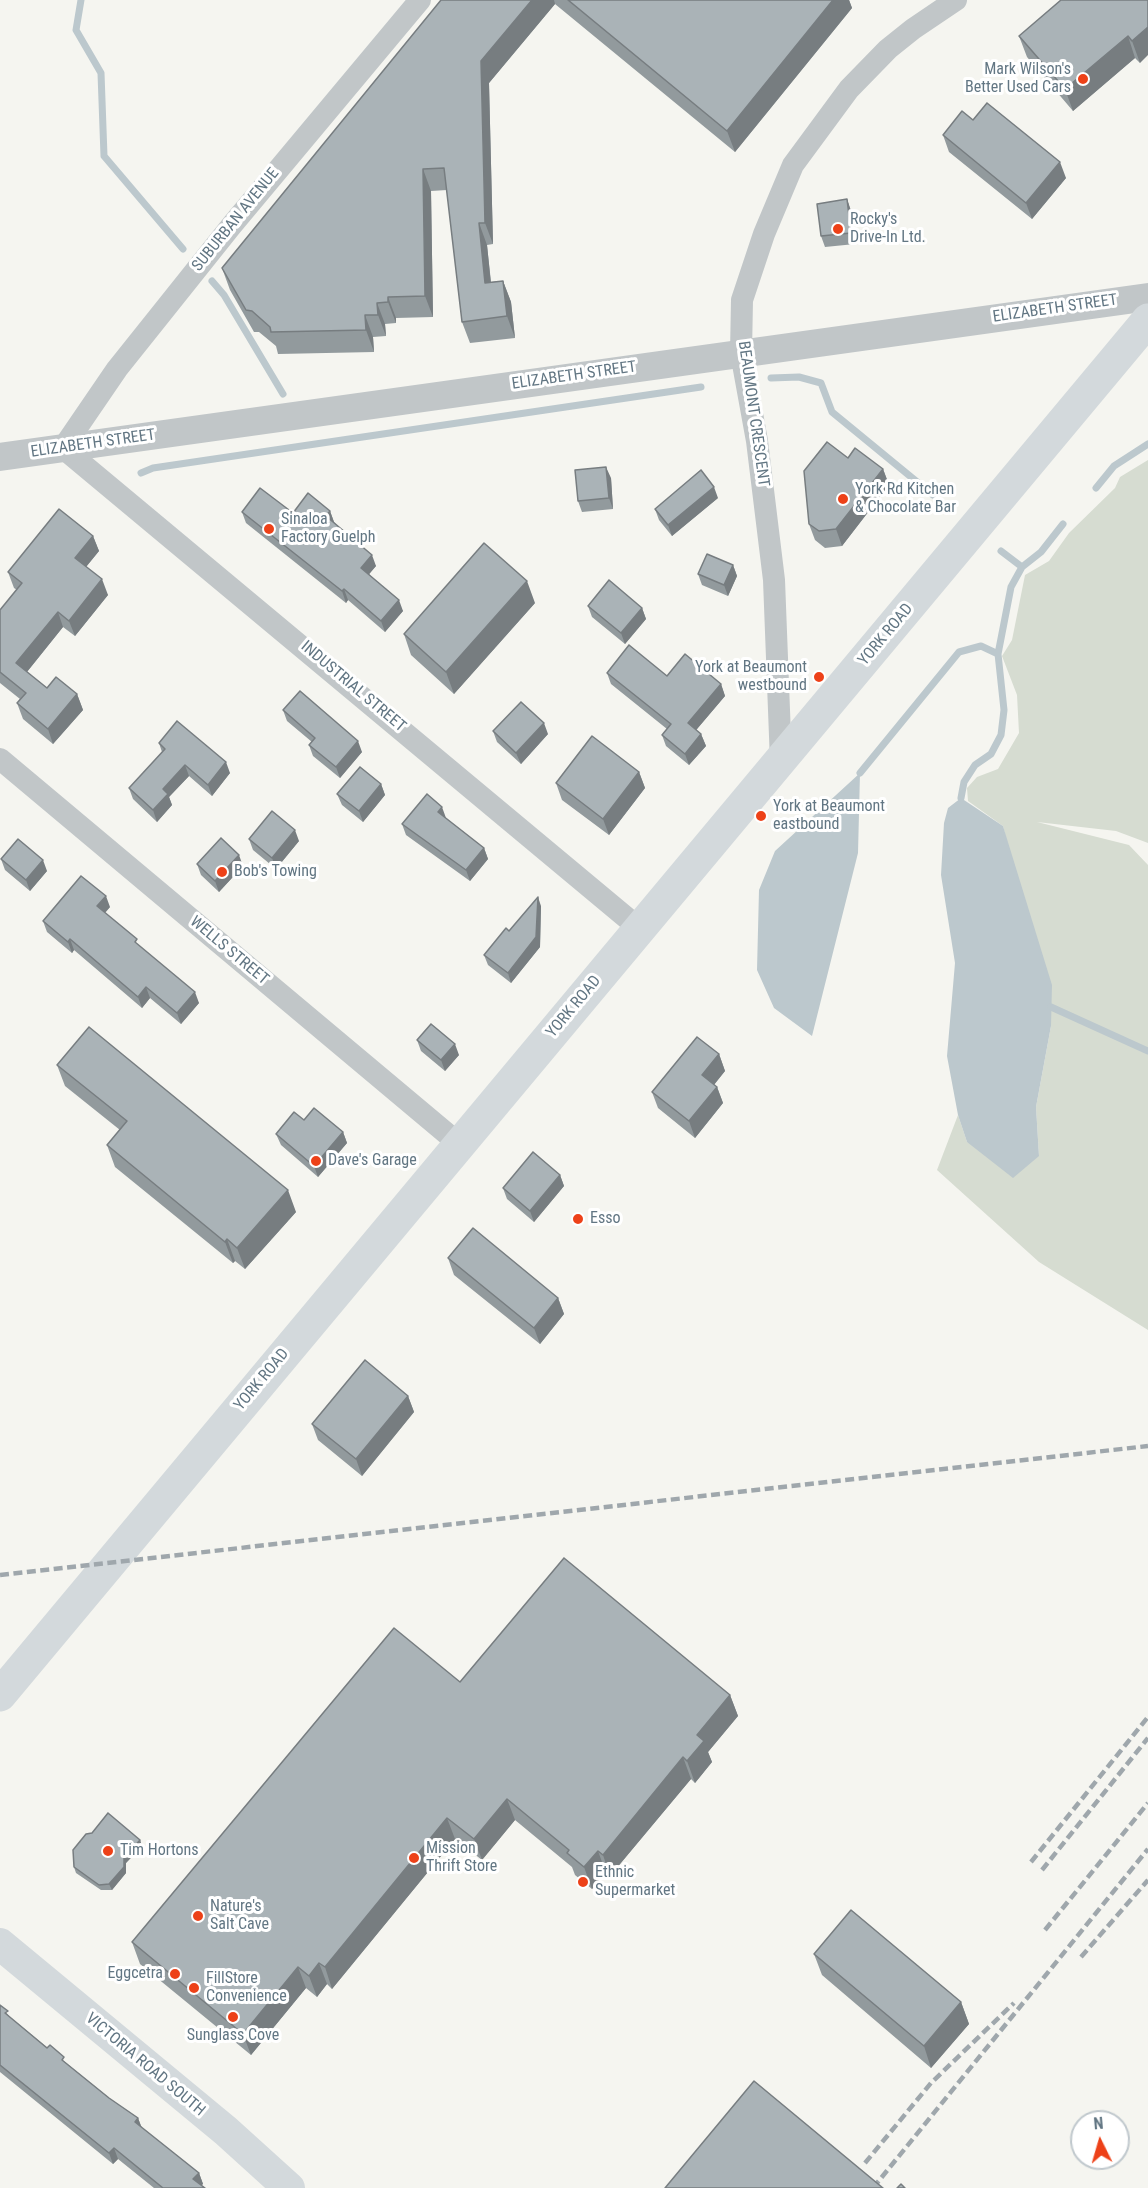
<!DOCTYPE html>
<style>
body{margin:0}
#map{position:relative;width:1148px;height:2188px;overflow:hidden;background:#f5f5f0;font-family:"Roboto Condensed",sans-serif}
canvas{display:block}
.north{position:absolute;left:1070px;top:2110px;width:60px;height:60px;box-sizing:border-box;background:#fff;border:2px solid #c0c8cd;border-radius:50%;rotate:355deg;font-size:16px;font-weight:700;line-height:24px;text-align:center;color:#627683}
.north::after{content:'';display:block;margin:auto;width:21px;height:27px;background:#ed4118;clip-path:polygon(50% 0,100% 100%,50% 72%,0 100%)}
</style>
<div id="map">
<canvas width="1148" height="2188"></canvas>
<div class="north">N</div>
</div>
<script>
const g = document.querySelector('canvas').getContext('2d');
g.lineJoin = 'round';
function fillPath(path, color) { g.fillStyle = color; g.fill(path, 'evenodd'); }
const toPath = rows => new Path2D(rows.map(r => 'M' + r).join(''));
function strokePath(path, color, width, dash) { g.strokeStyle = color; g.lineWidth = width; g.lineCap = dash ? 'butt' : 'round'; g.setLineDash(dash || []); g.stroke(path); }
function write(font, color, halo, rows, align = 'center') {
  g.font = font + ' "Roboto Condensed",sans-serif'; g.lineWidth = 6; g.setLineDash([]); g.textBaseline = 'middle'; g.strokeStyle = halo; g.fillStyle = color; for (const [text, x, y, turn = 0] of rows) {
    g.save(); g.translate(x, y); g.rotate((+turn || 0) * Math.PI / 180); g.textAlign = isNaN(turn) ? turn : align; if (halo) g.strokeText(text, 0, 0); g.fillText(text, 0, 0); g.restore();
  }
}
const green = toPath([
 [1148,460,1148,843,1116,831,1037,822,1129,845,1148,865,1148,1330,1039,1262,937,1170,958,1115,967,1142,1039,1156,1036,1107,1051,1026,1003,826,968,801,967,788,977,777,998,769,1019,733,1017,695,1002,656,1012,640,1025,575,1049,561,1069,533,1115,488,1120,477]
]);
const water = toPath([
 [860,773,858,853,812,1036,774,1008,757,970,759,890,775,851],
 [961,798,1003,826,1052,985,1051,1026,1036,1107,1039,1156,1013,1178,967,1142,958,1115,947,1056,955,963,941,875,944,823,948,808]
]);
const stream = toPath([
 [81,0,76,30,101,73,104,156,183,249],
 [212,281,224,295,283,394],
 [771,378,799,377,821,383,832,412,933,495],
 [141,473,153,468,701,387],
 [1096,488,1114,466,1148,444],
 [1001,551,1022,567],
 [860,773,959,652,981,646,998,654],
 [961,798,964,782,975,765,991,754,1001,735,1004,710,998,654,1011,587,1022,567,1041,552,1063,524],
 [1051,1007,1148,1051]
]);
const minor = toPath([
 [420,0,232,225,117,369,63,448,640,929],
 [0,759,458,1143],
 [781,762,774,580,757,441,741,353,742,300,764,234,793,165,849,89,888,49,913,29,956,0]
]);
const tertiary = toPath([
 [0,457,1148,297]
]);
const secondary = toPath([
 [0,1944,226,2131,289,2188]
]);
const primary = toPath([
 [0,1695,1148,320]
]);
const rail = toPath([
 [0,1575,1148,1446],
 [1031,1862,1148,1717],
 [1042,1870,1148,1738],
 [1045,1930,1148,1803],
 [1081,1957,1148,1880],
 [865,2163,931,2083,1014,2003],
 [873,2188,1148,1849]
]);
const wall = toPath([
 [441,0,849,0,852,8,735,152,555,4,489,83,493,244,487,245,491,282,503,281,511,302,515,338,470,343,462,322,447,190,431,191,433,317,396,318,396,323,385,324,386,336,373,337,374,352,278,354,276,346,259,332,254,332,230,290,222,268],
 [1148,0,1140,63,1135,58,1073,111,1027,57,1019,36],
 [973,120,1066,178,1032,219,949,152,943,135],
 [847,199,851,211,855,244,825,247,821,236],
 [848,458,883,469,889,485,842,546,825,548,815,540,809,524],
 [611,478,613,509,582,512,578,501],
 [718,498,672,536,659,520,655,509],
 [330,511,334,522,376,566,369,574,403,611,385,632,348,600,346,603,246,523,242,512,293,513],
 [93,536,99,551,86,567,108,595,75,636,63,627,27,672,47,688,77,694,83,710,53,744,23,719,17,703,20,699,0,683,0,610,17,590,14,588,8,572],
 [733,565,737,576,728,596,702,585,698,574],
 [535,603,454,694,411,655,404,634],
 [588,606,642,608,646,619,625,644,592,617],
 [607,673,667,676,721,684,725,696,696,730,701,734,706,746,689,765,666,746,662,735,667,729,611,684],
 [283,710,362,752,340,778,313,756,309,745,312,742,287,721],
 [493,731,548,734,521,764,497,742],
 [159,743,230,773,212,796,189,776,169,797,172,805,157,822,133,799,129,788,162,752],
 [639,772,645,788,609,835,562,800,556,783],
 [381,784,385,795,363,822,342,805,337,794],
 [446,818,484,848,488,859,470,881,406,835,402,824],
 [249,839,299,841,276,869,253,850],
 [1,859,47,871,30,891,5,870],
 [197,864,243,866,219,892,201,875],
 [541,906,540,947,511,983,488,965,484,955,509,931],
 [110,907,105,913,199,1003,181,1024,150,998,142,1008,74,950,72,953,47,932,43,921],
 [417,1040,459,1055,445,1071,421,1051],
 [719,1054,725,1071,714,1085,717,1087,723,1103,695,1138,658,1108,652,1092],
 [57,1065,296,1212,245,1269,235,1261,233,1263,115,1167,107,1145,120,1130,65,1086],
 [304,1120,343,1132,347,1143,318,1177,281,1145,276,1134],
 [560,1175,564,1186,534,1222,507,1199,503,1188],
 [448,1258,558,1298,564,1314,540,1344,454,1275],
 [408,1396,414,1412,362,1476,318,1440,312,1424],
 [460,1682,730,1695,738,1716,708,1752,712,1762,695,1783,691,1779,610,1876,606,1873,592,1889,575,1875,572,1867,515,1820,482,1860,455,1839,332,1989,327,1984,317,1997,306,1988,251,2055,140,1964,132,1942],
 [140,1840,142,1846,126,1863,126,1873,112,1890,101,1890,76,1873,74,1867],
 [814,1954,961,2002,969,2024,931,2068,822,1975],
 [0,2005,10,2017,109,2098,138,2118,142,2128,199,2173,203,2184,201,2185,205,2188,154,2188,118,2159,113,2164,0,2072]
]);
const shadedWall = toPath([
 [532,0,554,0,555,4,489,83,493,244,485,223,481,61],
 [833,0,849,0,852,8,735,152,727,131],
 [1148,27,1148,55,1140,63,1132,41],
 [1128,36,1135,58,1073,111,1065,89],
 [1060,162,1066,178,1032,219,1026,203],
 [423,169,431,191,433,317,425,296],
 [847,199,851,211,855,244,851,233],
 [479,223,487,245,493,304,485,283],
 [503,281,511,302,515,338,507,316],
 [388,297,396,318,396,323,388,302],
 [377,303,385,324,386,336,378,315],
 [365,315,373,337,374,352,366,330],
 [606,467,611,478,613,509,609,498],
 [883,469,889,485,842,546,836,529],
 [714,487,718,498,672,536,668,525],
 [330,511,334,522,330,527,326,516],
 [93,536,99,551,81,573,75,558],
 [372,555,376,566,365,579,361,568],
 [733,565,737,576,728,596,724,585],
 [102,579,108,595,75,636,69,621],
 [527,581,535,603,454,694,446,672],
 [344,589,348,600,346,603,342,591],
 [399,600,403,611,385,632,381,621],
 [642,608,646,619,625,644,621,633],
 [58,612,63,627,22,678,16,663],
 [721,684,725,696,692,735,688,723],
 [77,694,83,710,53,744,48,729],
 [544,723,548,734,521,764,516,753],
 [701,734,706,746,689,765,685,754],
 [358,741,362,752,340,778,336,767],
 [226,762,230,773,212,796,208,785],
 [185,765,189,776,169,797,172,805,157,822,153,810,163,789],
 [639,772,645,788,609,835,603,819],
 [381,784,385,795,363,822,359,811],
 [442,807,446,818,442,823,438,812],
 [295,830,299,841,276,869,272,858],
 [484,848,488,859,470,881,466,870],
 [239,855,243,866,219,892,215,881],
 [43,860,47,871,30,891,26,880],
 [106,896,110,907,101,917,97,906],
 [538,897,541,906,540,947,511,983,508,973],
 [70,939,74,950,72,953,68,942],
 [146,987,150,998,142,1008,138,997],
 [195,992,199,1003,181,1024,177,1013],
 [455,1044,459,1055,445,1071,441,1060],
 [719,1054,725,1071,708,1092,702,1075],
 [717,1087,723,1103,695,1138,689,1121],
 [343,1132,347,1143,318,1177,314,1166],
 [560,1175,564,1186,534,1222,530,1211],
 [288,1190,296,1212,245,1269,237,1248],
 [227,1239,235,1261,233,1263,225,1242],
 [558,1298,564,1314,540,1344,534,1328],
 [408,1396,414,1412,362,1476,356,1459],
 [730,1695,738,1716,708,1752,712,1762,695,1783,687,1761,697,1735],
 [683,1757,691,1779,610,1876,603,1855],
 [507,1799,515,1820,482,1860,474,1839],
 [447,1818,455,1839,332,1989,325,1967],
 [140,1840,142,1846,126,1863,126,1873,112,1890,109,1884,124,1858],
 [598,1851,606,1873,592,1889,584,1867],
 [319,1963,327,1984,317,1997,309,1976],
 [298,1967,306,1988,251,2055,243,2034],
 [961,2002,969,2024,931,2068,924,2046],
 [138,2118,142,2129,135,2122],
 [114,2148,118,2159,113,2164,109,2153],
 [199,2173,203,2184,199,2188,193,2179]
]);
const building = toPath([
 [441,0,532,0,481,61,485,223,479,223,485,283,503,281,507,316,462,322,444,168,423,169,425,296,388,297,388,302,377,303,378,315,365,315,366,330,271,332,270,327,252,311,246,310,222,268,441,0],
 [568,0,833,0,727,131,568,0],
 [1061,0,1148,0,1148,27,1132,41,1128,36,1065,89,1019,36,1061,0],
 [987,103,1060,162,1026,203,943,135,962,111,973,120,987,103],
 [847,199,851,233,821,236,817,204,847,199],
 [827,442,848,458,855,448,883,469,836,529,819,531,809,524,804,471,827,442],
 [606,467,609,498,578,501,575,470,606,467],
 [701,470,714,487,668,525,655,509,701,470],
 [260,488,293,513,308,493,330,511,326,516,372,555,361,568,399,600,381,621,344,589,342,591,242,512,260,488],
 [59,509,93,536,75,558,102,579,69,621,58,612,16,663,47,688,56,677,77,694,48,729,17,703,26,693,0,672,0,610,22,583,8,572,59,509],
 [484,543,527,581,446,672,404,634,484,543],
 [707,554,733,565,724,585,698,574,707,554],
 [609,580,642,608,621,633,588,606,609,580],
 [629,645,667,676,685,654,721,684,688,723,701,734,685,754,662,735,671,724,607,673,629,645],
 [300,691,358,741,336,767,309,745,315,738,283,710,300,691],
 [521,702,544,723,516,753,493,731,521,702],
 [177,721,226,762,208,785,185,765,163,789,168,794,153,810,129,788,165,749,159,743,177,721],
 [592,736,639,772,603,819,556,783,592,736],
 [360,767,381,784,359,811,337,794,360,767],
 [427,794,442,807,438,812,484,848,466,870,402,824,427,794],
 [272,811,295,830,272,858,249,839,272,811],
 [221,838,239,855,215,881,197,864,221,838],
 [18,839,43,860,26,880,1,859,18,839],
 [81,876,106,896,97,906,137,939,135,942,195,992,177,1013,146,987,138,997,70,939,68,942,43,921,81,876],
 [538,897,536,937,508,973,484,955,506,928,509,931,538,897],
 [431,1024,455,1044,441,1060,417,1040,431,1024],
 [89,1027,288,1190,237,1248,227,1239,225,1242,107,1145,127,1121,57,1065,89,1027],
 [697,1037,719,1054,702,1075,717,1087,689,1121,652,1092,697,1037],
 [314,1108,343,1132,314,1166,276,1134,294,1112,304,1120,314,1108],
 [533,1152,560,1175,530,1211,503,1188,533,1152],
 [473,1228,558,1298,534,1328,448,1258,473,1228],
 [365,1360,408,1396,356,1459,312,1424,365,1360],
 [564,1558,730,1695,697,1735,704,1741,687,1761,683,1757,603,1855,598,1851,584,1867,567,1853,569,1850,507,1799,474,1839,447,1818,325,1967,319,1963,309,1976,298,1967,243,2034,132,1942,394,1628,460,1682,564,1558],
 [108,1813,140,1840,124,1858,124,1867,109,1884,99,1885,74,1867,73,1850,86,1834,92,1833,108,1813],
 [851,1910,961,2002,924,2046,814,1954,851,1910],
 [0,2005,8,2011,5,2013,47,2048,50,2045,64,2057,62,2060,109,2098,138,2118,135,2122,199,2173,193,2179,205,2188,163,2188,114,2148,109,2153,0,2065,0,2005],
 [754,2081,883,2188,665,2188,754,2081],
 [901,2184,905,2188,897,2188,901,2184]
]);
const markers = [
 [1083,79,6,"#ed4118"],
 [838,229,6,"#ed4118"],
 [843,499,6,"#ed4118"],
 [269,529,6,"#ed4118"],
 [819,677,6,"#ed4118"],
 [761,816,6,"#ed4118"],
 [222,872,6,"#ed4118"],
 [316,1161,6,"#ed4118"],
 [578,1219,6,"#ed4118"],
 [108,1851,6,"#ed4118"],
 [414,1858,6,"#ed4118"],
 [583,1882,6,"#ed4118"],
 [198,1916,6,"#ed4118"],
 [175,1974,6,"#ed4118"],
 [194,1988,6,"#ed4118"],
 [233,2017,6,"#ed4118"]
];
const poiNames = [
 ["Mark Wilson's",1071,70,"right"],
 ["Better Used Cars",1071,88,"right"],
 ["Rocky's",850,220],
 ["Drive-In Ltd.",850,238],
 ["York Rd Kitchen",855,490],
 ["& Chocolate Bar",855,508],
 ["Sinaloa",281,520],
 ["Factory Guelph",281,538],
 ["York at Beaumont",807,668,"right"],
 ["westbound",807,686,"right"],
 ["York at Beaumont",773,807],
 ["eastbound",773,825],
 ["Bob's Towing",234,872],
 ["Dave's Garage",328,1161],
 ["Esso",590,1219],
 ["Mission",426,1849],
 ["Thrift Store",426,1867],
 ["Tim Hortons",120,1851],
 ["Ethnic",595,1873],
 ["Supermarket",595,1891],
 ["Nature's",210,1907],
 ["Salt Cave",210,1925],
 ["Eggcetra",163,1974,"right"],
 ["FillStore",206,1979],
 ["Convenience",206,1997],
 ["Sunglass Cove",233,2036,"center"]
];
const streetNames = [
 ["SUBURBAN AVENUE",236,220,-51],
 ["ELIZABETH STREET",1055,309,-8],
 ["ELIZABETH STREET",574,376,-8],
 ["BEAUMONT CRESCENT",753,414,82],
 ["ELIZABETH STREET",93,444,-8],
 ["YORK ROAD",886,635,-50],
 ["INDUSTRIAL STREET",353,687,40],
 ["WELLS STREET",229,951,40],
 ["YORK ROAD",574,1007,-50],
 ["YORK ROAD",262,1380,-50],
 ["VICTORIA ROAD SOUTH",145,2065,40]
];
fillPath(green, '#d6dcd1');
fillPath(water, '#bcc8cd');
strokePath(stream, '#bcc8cd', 7);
strokePath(minor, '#c1c6c8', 22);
strokePath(tertiary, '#c1c6c8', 28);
strokePath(secondary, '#d3d9dc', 32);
strokePath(primary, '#d3d9dc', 33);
strokePath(rail, '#9fa7ac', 4.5, [9, 4.5]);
fillPath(wall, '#929a9d');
fillPath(shadedWall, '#777d80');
fillPath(building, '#aab3b7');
strokePath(building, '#777d80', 1.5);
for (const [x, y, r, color] of markers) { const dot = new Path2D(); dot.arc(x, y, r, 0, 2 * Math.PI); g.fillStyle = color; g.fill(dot); strokePath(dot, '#fff', 2); }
write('16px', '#627683', '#fff', poiNames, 'left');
write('16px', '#627683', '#fff', streetNames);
</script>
